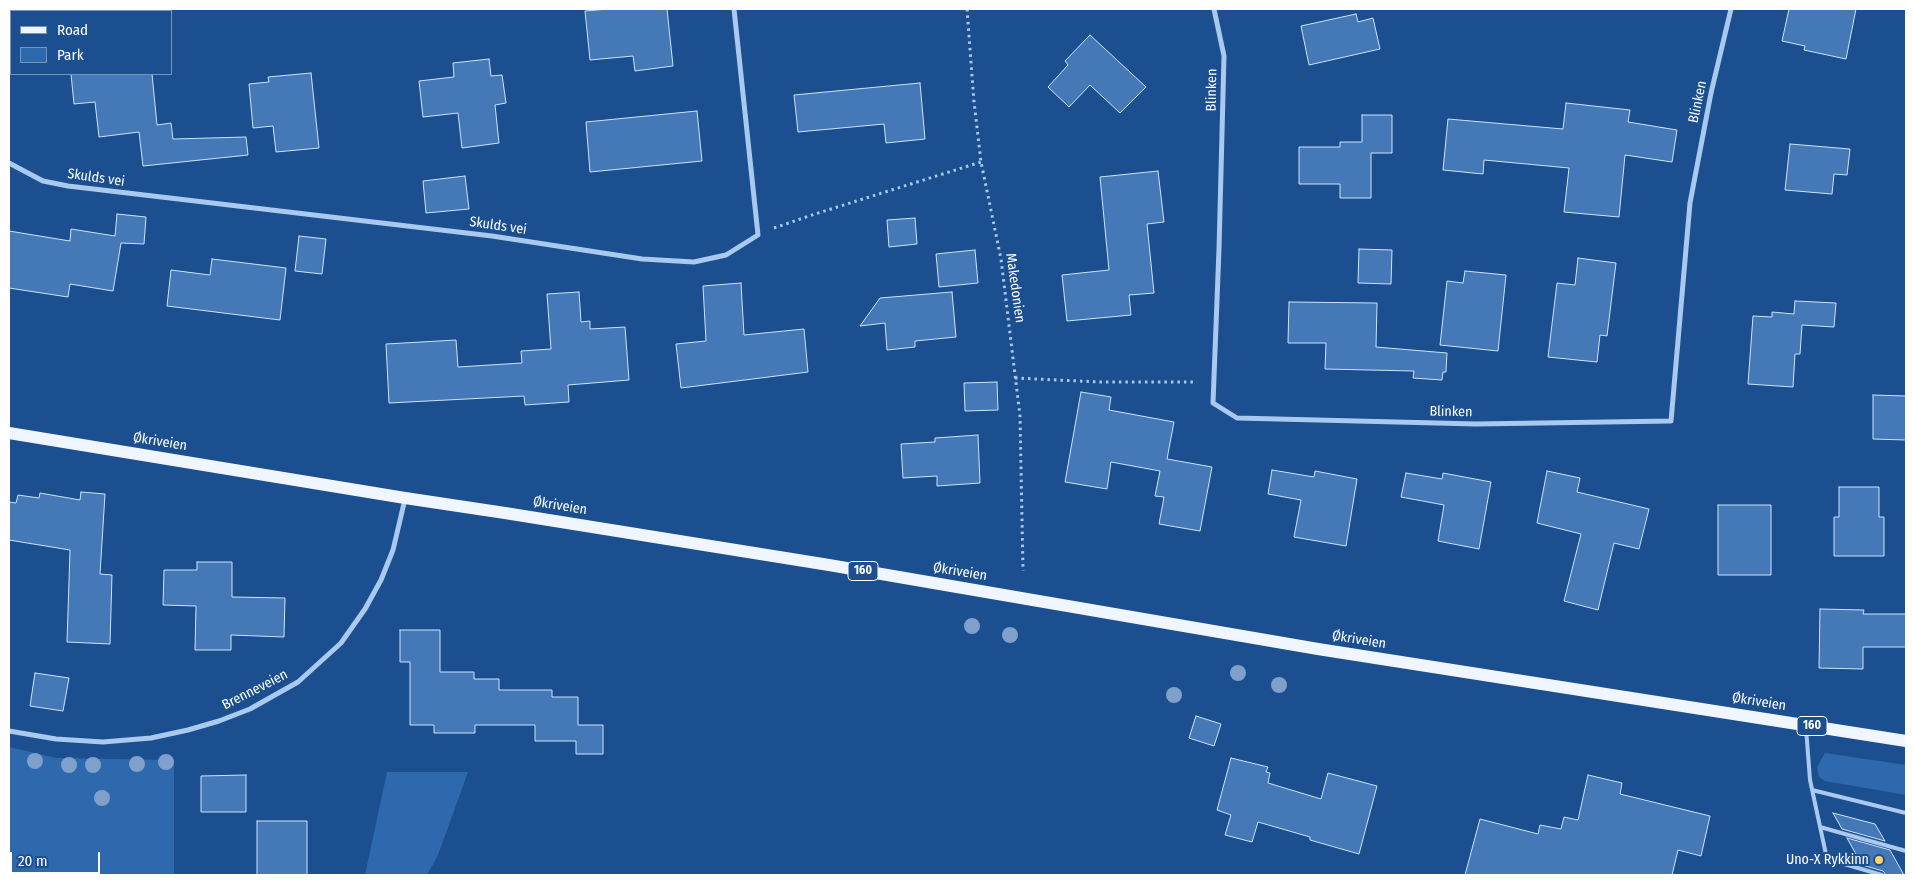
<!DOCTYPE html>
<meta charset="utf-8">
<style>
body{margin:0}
#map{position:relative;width:1915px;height:884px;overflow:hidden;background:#1b4f8f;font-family:"Fira Sans Condensed",sans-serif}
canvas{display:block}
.frame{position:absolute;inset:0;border:10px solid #fff;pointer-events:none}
.legend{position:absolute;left:10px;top:10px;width:162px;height:65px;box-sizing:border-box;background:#1b4f8f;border:1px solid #7695bc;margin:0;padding:6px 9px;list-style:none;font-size:15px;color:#fff}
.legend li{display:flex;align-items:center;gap:10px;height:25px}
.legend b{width:25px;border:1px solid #7695bc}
.scale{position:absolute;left:10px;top:852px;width:90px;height:22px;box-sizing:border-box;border:2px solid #fff;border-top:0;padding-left:6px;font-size:15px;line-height:18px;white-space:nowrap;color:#fff;-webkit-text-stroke:4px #1b4f8f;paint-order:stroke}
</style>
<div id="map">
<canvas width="1915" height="884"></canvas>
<div class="frame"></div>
<ul class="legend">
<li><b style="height:6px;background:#f0f6ff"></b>Road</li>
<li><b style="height:14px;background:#2e69ad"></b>Park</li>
</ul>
<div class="scale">20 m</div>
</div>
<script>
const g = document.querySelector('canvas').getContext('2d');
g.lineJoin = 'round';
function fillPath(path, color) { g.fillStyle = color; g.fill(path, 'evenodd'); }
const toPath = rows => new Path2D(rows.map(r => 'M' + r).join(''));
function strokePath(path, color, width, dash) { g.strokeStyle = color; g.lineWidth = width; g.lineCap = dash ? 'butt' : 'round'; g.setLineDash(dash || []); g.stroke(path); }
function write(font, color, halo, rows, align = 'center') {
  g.font = font + ' "Fira Sans Condensed",sans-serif'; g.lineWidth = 4; g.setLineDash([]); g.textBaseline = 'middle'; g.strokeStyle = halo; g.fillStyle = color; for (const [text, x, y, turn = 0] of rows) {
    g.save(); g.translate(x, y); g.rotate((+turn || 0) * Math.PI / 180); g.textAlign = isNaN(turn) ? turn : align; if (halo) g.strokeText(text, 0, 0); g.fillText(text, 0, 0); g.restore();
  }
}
const green = toPath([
 [9,747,56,758,174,760,174,875,9,875],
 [1825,753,1906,765,1906,795,1825,781,1819,777,1817,767],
 [387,772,468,772,438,855,427,875,365,875]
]);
const building = toPath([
 [609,9,667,9,673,66,635,71,633,56,590,60,585,11,609,9],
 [1789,9,1856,9,1846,59,1804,50,1805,46,1782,41,1789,9],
 [1356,14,1358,22,1373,18,1380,49,1309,65,1301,26,1356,14],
 [1090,35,1146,87,1120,113,1090,85,1069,107,1048,87,1068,65,1065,61,1090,35],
 [489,59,491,76,502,75,506,103,495,105,499,143,462,148,458,113,423,117,419,81,454,77,453,63,489,59],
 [311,73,319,148,276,152,273,126,253,128,249,84,269,82,268,77,311,73],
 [71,74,152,74,157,125,171,123,173,139,246,137,248,155,143,166,139,132,99,137,95,102,74,104,71,74],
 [920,83,925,139,886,143,884,124,798,132,794,95,920,83],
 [1566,103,1630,110,1628,122,1677,130,1672,162,1625,155,1619,217,1564,212,1569,168,1484,160,1483,174,1443,170,1448,119,1563,129,1566,103],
 [697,111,702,161,590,172,586,122,697,111],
 [1362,115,1392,115,1392,153,1371,153,1371,198,1340,198,1340,184,1299,184,1299,147,1340,147,1340,142,1362,142,1362,115],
 [1790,144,1850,149,1847,175,1834,174,1832,194,1785,190,1790,144],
 [1158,171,1164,222,1147,224,1154,293,1129,295,1131,315,1067,321,1062,275,1109,270,1100,177,1158,171],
 [465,176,469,209,426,213,423,181,465,176],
 [117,214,146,217,144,244,121,243,113,291,70,284,68,297,9,288,9,231,70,241,71,229,115,236,117,214],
 [915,218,917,244,889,247,887,220,915,218],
 [299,236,326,239,322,274,295,271,299,236],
 [1359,249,1392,250,1391,284,1358,283,1359,249],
 [975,250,978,283,939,287,936,254,975,250],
 [1578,258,1616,263,1607,336,1600,335,1597,362,1548,357,1557,283,1575,285,1578,258],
 [212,259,286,268,280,320,167,306,171,270,210,275,212,259],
 [1465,271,1506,275,1498,351,1440,345,1447,281,1463,283,1465,271],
 [741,283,744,335,804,329,808,372,681,388,676,344,706,341,703,286,741,283],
 [579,292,581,322,590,321,590,329,625,327,629,380,568,385,569,402,525,405,524,396,389,403,386,344,456,340,458,367,522,363,521,351,551,349,547,294,579,292],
 [952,292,956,337,915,341,915,347,887,350,885,323,860,326,880,298,952,292],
 [1795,301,1836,303,1834,327,1802,325,1800,354,1795,354,1793,387,1748,384,1753,316,1772,317,1772,312,1794,314,1795,301],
 [1289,302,1377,303,1376,347,1447,353,1446,372,1443,372,1442,380,1413,378,1414,371,1325,369,1326,343,1288,343,1289,302],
 [997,382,998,410,965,411,964,383,997,382],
 [1081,392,1111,397,1109,410,1174,422,1167,459,1212,467,1200,531,1159,524,1164,497,1155,496,1160,471,1111,462,1107,489,1065,482,1081,392],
 [1873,395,1906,396,1906,440,1873,439,1873,395],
 [978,435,980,483,937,486,937,476,903,478,901,444,935,442,935,438,978,435],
 [1272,470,1314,477,1315,471,1357,479,1346,546,1294,537,1301,500,1268,494,1272,470],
 [1547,471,1580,478,1577,492,1649,509,1639,549,1614,543,1598,610,1564,601,1581,534,1537,523,1547,471],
 [1406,473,1442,479,1443,473,1491,482,1479,549,1438,541,1444,505,1401,497,1406,473],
 [1839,487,1879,487,1879,517,1884,517,1884,556,1834,556,1834,517,1839,517,1839,487],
 [81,492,105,494,100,574,112,575,110,644,67,642,70,550,9,540,9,502,16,503,18,495,39,498,40,493,80,500,81,492],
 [1718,505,1771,505,1771,575,1718,575,1718,505],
 [197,562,232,562,232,597,285,598,284,637,231,635,231,650,195,650,196,606,163,605,164,570,197,570,197,562],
 [1820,609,1864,610,1863,614,1906,614,1906,647,1863,647,1863,669,1819,668,1820,609],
 [400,630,440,630,440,672,474,672,474,679,499,679,499,690,552,690,552,697,578,697,578,725,603,725,603,754,576,754,576,741,535,741,535,725,475,725,475,733,434,733,434,725,410,725,410,662,400,662,400,630],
 [35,673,69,678,63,711,30,706,35,673],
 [1196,716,1221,724,1214,746,1189,738,1196,716],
 [1231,758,1268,767,1266,772,1270,773,1268,783,1321,799,1328,773,1377,786,1359,854,1310,840,1310,837,1258,822,1252,842,1225,835,1231,815,1217,810,1231,758],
 [246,775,246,812,201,812,201,776,246,775],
 [1588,775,1622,783,1620,794,1710,816,1701,856,1678,850,1672,875,1465,875,1480,819,1538,834,1540,825,1561,829,1564,817,1578,820,1588,775],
 [1833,813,1875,824,1885,841,1842,829,1833,813],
 [257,821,307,821,307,875,257,875,257,821],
 [1847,838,1890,850,1904,875,1886,875,1883,871,1862,865,1847,838]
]);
const path = toPath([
 [967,9,974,102,981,162,1001,259,1020,416,1023,571],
 [774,228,815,214,981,162],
 [1015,378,1100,382,1197,382]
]);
const service = toPath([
 [1806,728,1810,780,1827,859,1882,875],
 [1812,790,1906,813],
 [1820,827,1906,851]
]);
const minor = toPath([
 [1214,9,1224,56,1219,249,1213,403,1237,418,1476,424,1671,421,1690,203,1711,93,1731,9],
 [9,163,43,181,68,186,492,236,642,259,694,262,726,255,758,235,734,9],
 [9,731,56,739,103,742,151,738,188,730,219,721,250,709,298,682,341,643,365,609,381,580,393,550,405,499]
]);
const primary = toPath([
 [9,433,405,498,505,513,829,565,1318,649,1906,741]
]);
const trees = [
 [972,626],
 [1010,635],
 [1238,673],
 [1279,685],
 [1174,695],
 [35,761],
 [166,762],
 [137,764],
 [69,765],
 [93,765],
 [102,798]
];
const markers = [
 [1879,860,5,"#ffd166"]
];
const shields = [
 [863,571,30],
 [1812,726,30]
];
const shieldNames = [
 ["160",863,571],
 ["160",1812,726]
];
const streetNames = [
 ["Blinken",1212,90,-89],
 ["Blinken",1698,102,-78],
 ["Skulds vei",96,178,8],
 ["Skulds vei",498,226,8],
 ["Makedonien",1015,288,82],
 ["Blinken",1451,412,1],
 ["Økriveien",160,442,9],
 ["Økriveien",560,506,9],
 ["Økriveien",960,572,9],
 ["Økriveien",1359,640,9],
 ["Brenneveien",255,690,-27],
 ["Økriveien",1759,702,9]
];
const poiNames = [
 ["Uno-X Rykkinn",1869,860]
];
fillPath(green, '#2e69ad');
fillPath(building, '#4478b7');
strokePath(building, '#cfe3fa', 1);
strokePath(path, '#a9c9ee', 3, [2.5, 4]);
strokePath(service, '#a9c9ee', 4);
strokePath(minor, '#a9c9ee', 5);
strokePath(primary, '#f0f6ff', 12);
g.fillStyle = '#7ea0ca';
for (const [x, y] of trees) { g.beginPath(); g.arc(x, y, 8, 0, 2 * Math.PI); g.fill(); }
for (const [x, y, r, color] of markers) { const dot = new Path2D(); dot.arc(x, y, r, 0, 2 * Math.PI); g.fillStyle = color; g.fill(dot); strokePath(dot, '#1b4f8f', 2); }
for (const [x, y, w] of shields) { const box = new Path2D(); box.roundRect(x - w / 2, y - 9.5, w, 19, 4); g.fillStyle = '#1b4f8f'; g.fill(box); strokePath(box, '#fff', 1); }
write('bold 12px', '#fff', null, shieldNames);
write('14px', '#fff', '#1b4f8f', streetNames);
write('14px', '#fff', '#1b4f8f', poiNames, 'right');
</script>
